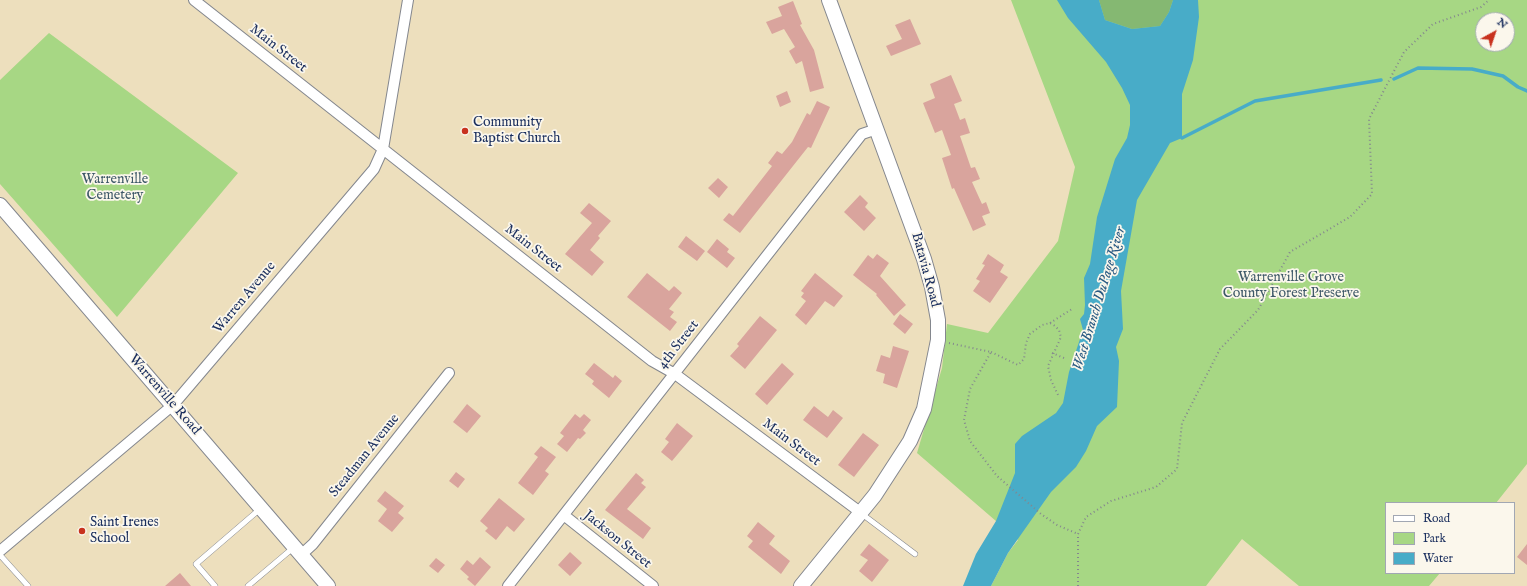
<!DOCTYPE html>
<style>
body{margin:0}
#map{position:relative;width:1527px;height:586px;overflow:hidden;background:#eddfbd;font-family:"IM FELL English",serif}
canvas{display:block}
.legend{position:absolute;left:1385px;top:502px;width:130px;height:72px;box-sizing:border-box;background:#fbf7ec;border:1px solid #a1a7b3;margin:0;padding:5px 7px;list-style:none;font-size:12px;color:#1b2f5e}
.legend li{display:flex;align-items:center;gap:8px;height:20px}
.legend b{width:20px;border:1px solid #a1a7b3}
.north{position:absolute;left:1475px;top:12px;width:40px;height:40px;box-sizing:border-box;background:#fbf7ec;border:1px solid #a1a7b3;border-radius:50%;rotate:40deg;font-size:11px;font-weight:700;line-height:16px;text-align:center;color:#1b2f5e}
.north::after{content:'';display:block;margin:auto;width:14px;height:18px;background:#c8321e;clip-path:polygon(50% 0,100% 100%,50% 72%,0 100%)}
</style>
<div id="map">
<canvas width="1527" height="586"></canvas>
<ul class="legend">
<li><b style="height:5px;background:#fff"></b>Road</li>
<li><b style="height:11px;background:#a7d784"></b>Park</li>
<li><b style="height:11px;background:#48acc8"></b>Water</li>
</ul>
<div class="north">N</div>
</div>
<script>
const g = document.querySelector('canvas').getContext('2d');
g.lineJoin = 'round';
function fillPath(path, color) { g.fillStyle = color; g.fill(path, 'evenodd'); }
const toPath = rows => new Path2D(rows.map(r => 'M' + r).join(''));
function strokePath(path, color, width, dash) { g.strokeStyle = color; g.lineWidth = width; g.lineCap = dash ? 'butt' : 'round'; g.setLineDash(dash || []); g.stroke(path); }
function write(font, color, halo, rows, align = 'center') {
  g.font = font + ' "IM FELL English",serif'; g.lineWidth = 3.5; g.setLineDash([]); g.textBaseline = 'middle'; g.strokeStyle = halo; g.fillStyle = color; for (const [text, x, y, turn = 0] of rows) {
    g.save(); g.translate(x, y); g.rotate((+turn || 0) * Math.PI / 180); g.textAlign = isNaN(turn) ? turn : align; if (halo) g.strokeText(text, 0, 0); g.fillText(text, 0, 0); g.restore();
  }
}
const green = toPath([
 [1011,0,1527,0,1527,464,1496,503,1386,503,1386,573,1440,573,1429,586,1299,586,1242,539,1206,586,991,586,1008,553,1018,540,917,453,942,368,947,324,988,333,1058,241,1075,167],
 [1483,20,1507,20,1507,44,1483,44],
 [49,33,238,173,117,317,0,184,0,80]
]);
const forest = toPath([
 [1099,0,1173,0,1169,12,1160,26,1132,29,1105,20]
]);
const water = toPath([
 [1057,0,1099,0,1105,20,1132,29,1160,26,1169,12,1173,0,1198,0,1199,17,1193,60,1182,94,1182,138,1170,143,1137,200,1121,291,1123,329,1116,347,1119,361,1117,407,1097,426,1086,451,1076,467,1051,492,1008,553,991,586,963,586,976,554,996,521,1015,473,1015,444,1022,436,1056,413,1063,403,1069,372,1083,330,1080,319,1084,314,1085,305,1084,278,1090,264,1097,217,1115,159,1127,138,1130,125,1130,105,1122,88,1106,62,1068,18]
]);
const stream = toPath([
 [1394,79,1418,68,1472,69,1503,76,1518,87,1527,91],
 [1182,138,1255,101,1381,80]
]);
const building = toPath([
 [793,1,802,24,800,25,814,50,824,88,810,92,802,61,796,64,789,51,795,47,784,29,772,34,766,22,782,16,778,7],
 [910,19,921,44,891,56,886,46,902,39,895,25],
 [951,75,962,101,954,104,960,120,965,118,970,133,960,136,971,168,975,167,980,179,972,182,982,204,986,202,990,213,982,216,986,225,973,231,954,188,952,189,942,158,951,155,942,130,935,133,923,103,935,98,930,84],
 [787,91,791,102,780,107,776,96],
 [817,101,830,107,811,148,808,147,740,233,723,220,729,213,733,216,772,166,768,163,777,151,782,154,792,142,807,113,810,115],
 [718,178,728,187,719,198,708,188],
 [860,195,868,203,865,207,876,218,864,231,844,212],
 [589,203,611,221,598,236,600,238,590,250,604,262,592,276,565,254,592,223,580,213],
 [686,236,705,251,697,261,678,247],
 [717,239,729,249,727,252,735,258,727,268,707,252],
 [877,254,889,263,880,276,906,305,894,316,876,295,877,294,853,275,868,255,873,259],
 [988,254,1004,265,1000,272,1008,277,990,303,973,291,980,281,976,279,985,265,982,264],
 [647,273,669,291,674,286,682,293,669,309,674,312,670,317,677,322,670,331,627,297],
 [815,273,843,296,834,307,825,301,806,325,795,315,806,301,801,297,804,293,801,291],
 [900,314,913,324,905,334,893,324],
 [760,316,777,330,745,369,730,356,739,346,737,344],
 [893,346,909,351,897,388,883,383,885,374,876,371,881,355,890,358],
 [594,363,613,378,615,375,622,381,609,398,592,384,594,381,585,374],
 [782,363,794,374,767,405,755,394],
 [467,404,481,416,467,433,453,422],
 [814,406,828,417,833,410,843,418,827,438,803,420],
 [575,414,580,418,584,414,591,420,583,430,586,433,580,439,578,438,567,452,557,444,564,436,560,433],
 [677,423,693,436,672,461,661,452,669,442,665,439],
 [863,433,879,445,854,477,838,465],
 [541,446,556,457,545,471,549,474,533,495,518,483,538,457,534,454],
 [456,472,465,479,458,488,449,481],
 [636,473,644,480,641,483,646,487,627,509,651,528,643,539,605,510],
 [385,491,404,506,398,513,404,518,392,532,378,521,387,509,377,501],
 [499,498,525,519,514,532,507,526,496,540,485,531,488,528,480,521],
 [758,522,775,536,769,544,790,561,781,574,748,547,753,541,747,536],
 [869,544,889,560,872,582,859,571,868,560,860,555],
 [1527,544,1527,565,1517,557],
 [570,552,582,563,570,576,558,565],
 [480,557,491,567,475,586,467,579,469,577,460,569,467,560,473,565],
 [436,558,445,565,438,573,429,566],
 [180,573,191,586,165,586]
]);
const path = toPath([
 [1050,323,1072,309],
 [949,343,991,352,970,389,964,420,970,441,997,476,1041,514,1057,525,1078,534],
 [991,352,1018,365,1024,359,1026,343,1030,334,1042,325,1050,323,1055,326,1059,330,1061,337,1048,366,1051,380,1058,395],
 [1052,353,1064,358],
 [1078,586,1078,534,1086,517,1111,501,1156,487,1177,469,1182,423,1220,349,1258,310,1290,252,1350,217,1372,194,1369,119,1404,52,1433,24,1481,7,1489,0]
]);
const lane = toPath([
 [862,514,915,554],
 [0,555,28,586],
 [215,586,196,564,260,509],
 [248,586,293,548]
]);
const street = toPath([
 [194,0,652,361,675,374,860,512],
 [565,516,653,586],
 [0,551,173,405,374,169,383,149,408,0],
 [301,555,313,544,449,373],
 [508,586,862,134,877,129]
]);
const secondary = toPath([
 [0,205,328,586],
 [801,586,875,495,910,441,924,409,938,340,938,320,932,287,924,259,829,0]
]);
const markers = [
 [465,131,4,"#c8321e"],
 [82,531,4,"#c8321e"]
];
const streetNames = [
 ["Main Street",278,49,38],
 ["Main Street",533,249,38],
 ["Batavia Road",925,270,75],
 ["Warren Avenue",245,298,-50],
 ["4th Street",679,345,-52],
 ["Warrenville Road",164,395,49],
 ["Main Street",791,443,37],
 ["Steadman Avenue",365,456,-51],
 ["Jackson Street",617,540,39]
];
const poiNames = [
 ["Community",473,123],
 ["Baptist Church",473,139],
 ["Saint Irenes",90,523],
 ["School",90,539]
];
const parkNames = [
 ["Warrenville",115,180],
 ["Cemetery",115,196],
 ["Warrenville Grove",1291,278],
 ["County Forest Preserve",1291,294]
];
const waterNames = [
 ["West Branch DuPage River",1100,299,-73]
];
fillPath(green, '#a7d784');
fillPath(forest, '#85b872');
fillPath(water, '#48acc8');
strokePath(stream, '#48acc8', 3.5);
fillPath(building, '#d9a49d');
strokePath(lane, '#84878e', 6);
strokePath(street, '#84878e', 12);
strokePath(secondary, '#84878e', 16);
strokePath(path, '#84878e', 2, [1, 3]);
strokePath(lane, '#fff', 5);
strokePath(street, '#fff', 10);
strokePath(secondary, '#fff', 14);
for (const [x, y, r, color] of markers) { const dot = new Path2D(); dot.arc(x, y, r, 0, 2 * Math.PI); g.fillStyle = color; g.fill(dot); strokePath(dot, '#fbf7ec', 1.5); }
write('14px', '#1b2f5e', '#fbf7ec', streetNames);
write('14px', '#1b2f5e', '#fbf7ec', poiNames, 'left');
write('14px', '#3e5968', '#fbf7ec', parkNames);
write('italic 15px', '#2b5b83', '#fbf7ec', waterNames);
</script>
